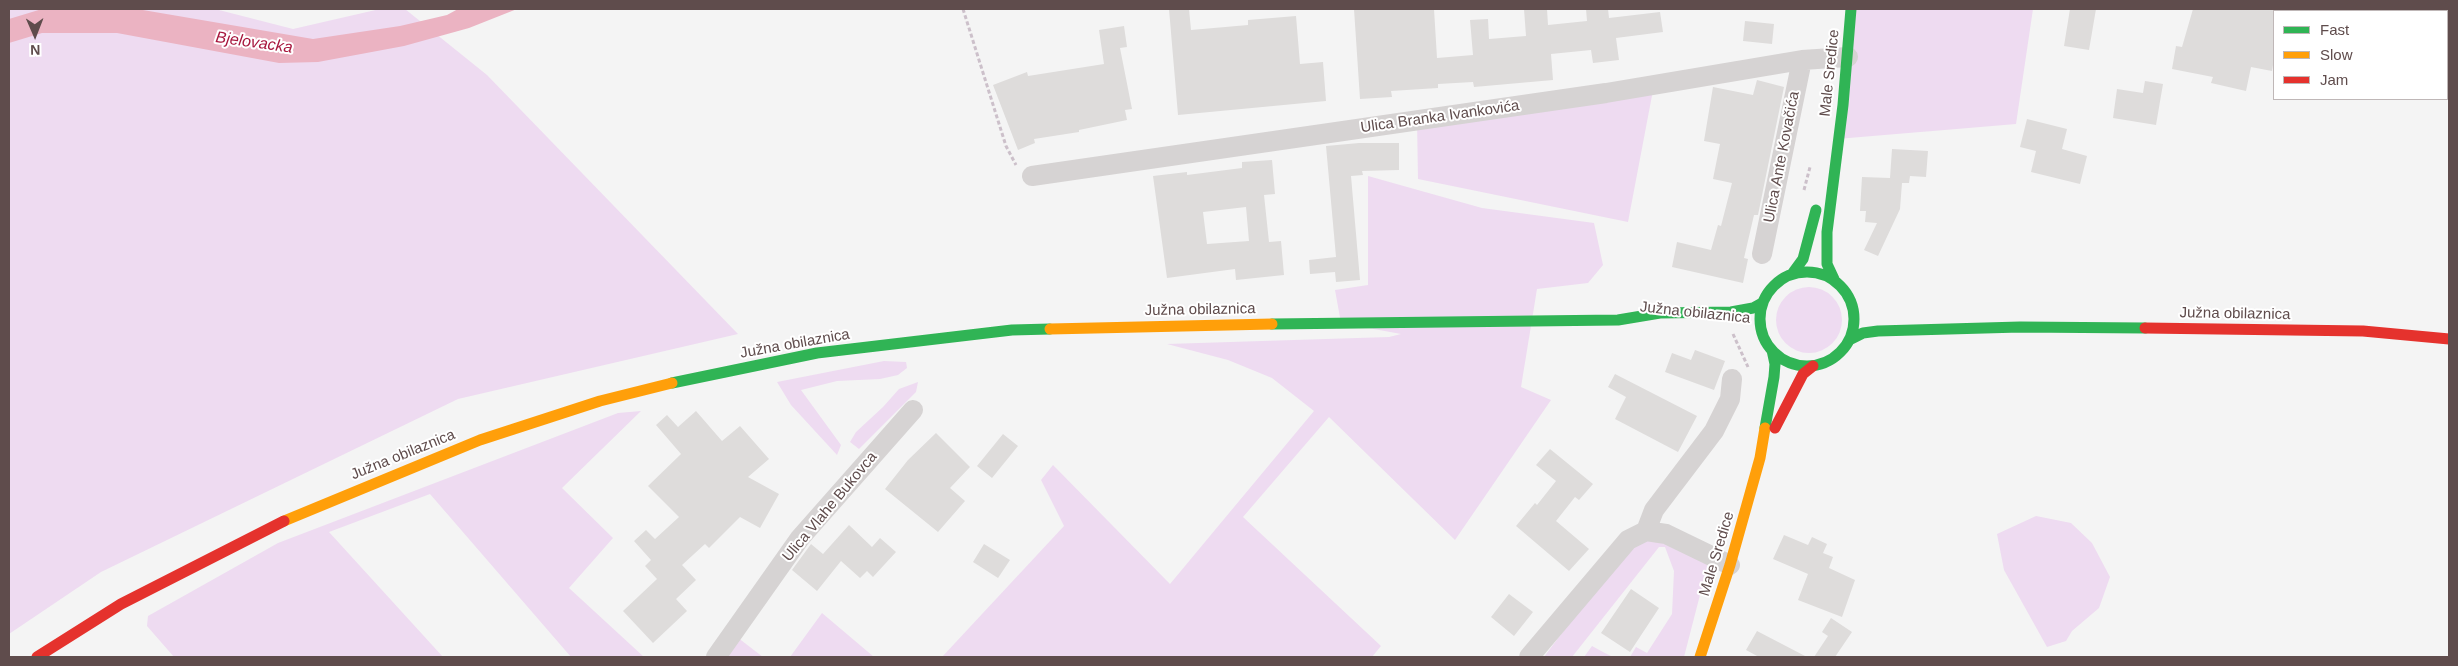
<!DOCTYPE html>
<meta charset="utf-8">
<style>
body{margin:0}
#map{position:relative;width:2458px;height:666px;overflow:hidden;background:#f4f4f4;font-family:Arial,sans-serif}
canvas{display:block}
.frame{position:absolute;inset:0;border:10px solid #5f4c4c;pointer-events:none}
.legend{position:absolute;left:2273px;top:10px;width:175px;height:90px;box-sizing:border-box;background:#fff;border:1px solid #bfb7b7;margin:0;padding:6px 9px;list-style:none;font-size:15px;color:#5f4c4c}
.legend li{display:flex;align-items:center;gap:10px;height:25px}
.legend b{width:25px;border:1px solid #bfb7b7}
.north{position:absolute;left:10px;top:10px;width:50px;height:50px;-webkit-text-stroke:4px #fff;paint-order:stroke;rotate:179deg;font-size:14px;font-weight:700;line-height:20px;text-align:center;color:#5f4c4c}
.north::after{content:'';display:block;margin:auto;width:18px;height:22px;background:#5f4c4c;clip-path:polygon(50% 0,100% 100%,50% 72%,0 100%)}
</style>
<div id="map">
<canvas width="2458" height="666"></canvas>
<div class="frame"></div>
<ul class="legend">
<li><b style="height:6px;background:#30b455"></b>Fast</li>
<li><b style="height:6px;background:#ff9f0a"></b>Slow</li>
<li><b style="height:6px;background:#e5322d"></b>Jam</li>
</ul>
<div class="north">N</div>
</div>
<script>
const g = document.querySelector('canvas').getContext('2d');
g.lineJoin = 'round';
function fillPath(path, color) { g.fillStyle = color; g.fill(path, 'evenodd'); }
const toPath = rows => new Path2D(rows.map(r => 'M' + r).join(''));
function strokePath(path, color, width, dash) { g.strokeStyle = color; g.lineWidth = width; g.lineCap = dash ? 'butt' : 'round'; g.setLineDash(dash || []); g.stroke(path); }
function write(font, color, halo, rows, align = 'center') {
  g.font = font + ' Arial,sans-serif'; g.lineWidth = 4; g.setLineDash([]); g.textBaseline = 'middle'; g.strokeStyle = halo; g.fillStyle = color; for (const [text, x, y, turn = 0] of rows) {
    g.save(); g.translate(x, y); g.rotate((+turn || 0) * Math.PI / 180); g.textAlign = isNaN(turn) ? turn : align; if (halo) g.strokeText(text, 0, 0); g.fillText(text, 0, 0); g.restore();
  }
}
const green = toPath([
 [9,9,215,9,293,29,380,9,405,9,487,75,738,334,458,399,101,572,9,634],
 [1851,9,2033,9,2016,124,1837,139],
 [1654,85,1628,222,1418,179,1417,120],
 [1368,176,1482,208,1594,223,1603,265,1588,283,1537,289,1521,387,1551,400,1455,540,1329,417,1243,517,1381,646,1372,657,942,657,1064,526,1041,480,1053,465,1170,584,1314,411,1272,378,1228,360,1167,344,1389,337,1401,334,1341,323,1335,290,1368,285],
 '1776 320a33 33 0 1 1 66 0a33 33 0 1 1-66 0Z',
 [884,361,906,362,907,368,898,375,880,379,837,381,801,390,841,445,837,455,791,405,777,382],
 [918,382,916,392,859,449,850,442,856,432,883,407,899,389],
 [641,411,562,488,613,538,569,588,644,657,571,657,430,494,329,532,443,657,174,657,147,626,148,616,278,543,618,413],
 [2036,516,2071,523,2092,543,2110,577,2099,608,2072,631,2066,641,2047,647,2004,570,1997,534],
 [1649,535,1709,560,1684,657,1630,657,1636,647,1647,653,1672,614,1674,571,1665,547,1659,547,1572,657,1544,657,1614,563],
 [822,613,874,657,790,657],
 [733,634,763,657,716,657],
 [1592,646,1603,652,1613,657,1584,657]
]);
const water = toPath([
 [42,9,137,9,313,39,400,26,447,15,458,9,517,9,469,28,404,46,318,62,279,63,117,33,42,33,9,43,9,19]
]);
const building = toPath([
 [1169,9,1189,9,1191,30,1248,25,1248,20,1296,16,1300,64,1323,62,1326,101,1178,115],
 [1354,9,1434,9,1437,58,1473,55,1470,20,1488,19,1489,39,1526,36,1524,9,1547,9,1548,25,1587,21,1586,9,1608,9,1609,18,1660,12,1663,32,1616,38,1619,60,1593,63,1591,50,1551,54,1553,80,1474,87,1473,82,1438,84,1438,88,1391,91,1392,97,1360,99],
 [2070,9,2096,9,2089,50,2064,46],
 [2193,9,2274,9,2274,59,2272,71,2251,67,2246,91,2211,83,2213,77,2172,69,2176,46,2182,47],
 [1745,21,1774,24,1772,44,1743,41],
 [1124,26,1127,47,1120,48,1132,109,1125,110,1127,120,1079,130,1079,132,1034,139,1035,143,1018,150,993,85,1027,72,1028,76,1104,64,1099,30],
 [1757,80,1784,87,1758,215,1754,215,1744,258,1748,259,1743,283,1672,267,1677,242,1711,250,1718,225,1721,226,1732,183,1713,179,1720,144,1704,141,1713,87,1753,95],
 [2145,81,2163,84,2156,125,2113,118,2117,89,2143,93],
 [2027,119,2067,129,2062,149,2087,156,2080,184,2031,172,2036,151,2020,147],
 [1359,143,1399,143,1399,170,1362,171,1363,175,1351,176,1360,280,1336,282,1335,272,1310,274,1309,260,1336,257,1326,146],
 [1892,149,1928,151,1926,177,1910,176,1909,183,1902,183,1900,209,1878,256,1864,250,1877,223,1865,222,1866,211,1860,211,1862,177,1890,178],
 [1272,160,1275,194,1264,195,1269,242,1281,241,1284,275,1236,280,1235,269,1167,278,1153,176,1187,172,1187,175,1242,168,1242,162],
 [1246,207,1249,241,1207,244,1203,212],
 [1695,350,1725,361,1714,390,1665,372,1672,353,1691,360],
 [1615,374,1697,416,1678,452,1615,419,1626,397,1608,387],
 [696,411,722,441,740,426,769,459,748,477,779,494,760,528,740,517,709,548,705,544,682,565,696,580,676,599,687,611,653,643,623,611,657,579,645,566,651,560,634,541,646,530,655,539,679,517,648,486,681,454,656,425,667,415,678,427],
 [936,433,970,467,950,488,965,501,938,532,885,489,908,460],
 [1003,434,1018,446,992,478,977,466],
 [1550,449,1593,484,1579,500,1575,497,1556,521,1589,549,1569,571,1516,526,1535,503,1537,505,1556,481,1536,465],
 [849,525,872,547,880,538,896,552,873,577,867,571,860,578,841,561,817,591,792,570,811,544,823,554],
 [1784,535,1808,545,1812,537,1827,544,1823,553,1833,557,1829,568,1855,580,1842,617,1798,600,1808,574,1773,559],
 [984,544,1010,560,998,578,973,562],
 [1631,589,1659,608,1630,652,1601,633],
 [1509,594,1533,612,1514,636,1491,617],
 [1831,618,1852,632,1835,657,1814,657,1828,636,1822,632],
 [1757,631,1807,657,1759,657,1746,650]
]);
const path = toPath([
 [963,9,1006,146,1016,165],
 [1804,190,1810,167],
 [1733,334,1748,367]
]);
const street = toPath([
 [1032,176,1606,93,1802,60,1848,57],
 [1762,254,1802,60],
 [1646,531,1654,510,1714,431,1730,399,1732,379],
 [716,657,800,538,913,410],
 [1529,657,1628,540,1646,531,1666,534,1730,565]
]);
const fast = toPath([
 '1760 319a47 47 0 1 1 94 0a47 47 0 1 1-94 0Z',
 [1792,274,1803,259,1816,210],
 [1834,279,1827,264,1827,232,1843,105,1851,9],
 [1272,324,1618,320,1660,313,1731,312,1753,308,1762,303],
 [1851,339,1863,333,1878,331,2020,327,2145,328],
 [672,383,817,353,1012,330,1050,329],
 [1765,428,1774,377,1775,364,1772,350]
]);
const slow = toPath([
 [1050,329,1272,324],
 [284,521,480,440,600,401,672,383],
 [1700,657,1730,565,1760,458,1765,428]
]);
const jam = toPath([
 [2145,328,2363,331,2449,339],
 [1775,428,1803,374,1813,366],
 [37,657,121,604,284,521]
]);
const streetNames = [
 ["Male Sredice",1830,73,-84],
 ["Ulica Branka Ivankovića",1440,117,-8],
 ["Ulica Ante Kovačića",1782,157,-79],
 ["Južna obilaznica",1200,310,-1],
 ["Južna obilaznica",1695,313,6],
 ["Južna obilaznica",2235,314,1],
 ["Južna obilaznica",795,344,-10],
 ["Južna obilaznica",403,455,-22],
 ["Ulica Vlahe Bukovca",830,507,-50],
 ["Male Sredice",1717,554,-73]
];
const waterNames = [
 ["Bjelovacka",254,43,8]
];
fillPath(green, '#eedbf1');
fillPath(water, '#ebb3c2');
fillPath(building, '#dedcdb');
strokePath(path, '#ccc0ca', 3, [4, 2.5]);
strokePath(street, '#d6d3d3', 20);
strokePath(fast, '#30b455', 11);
strokePath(slow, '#ff9f0a', 11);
strokePath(jam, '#e5322d', 11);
write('15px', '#5f4c4c', '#fff', streetNames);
write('italic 16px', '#a7173e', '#fff', waterNames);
</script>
